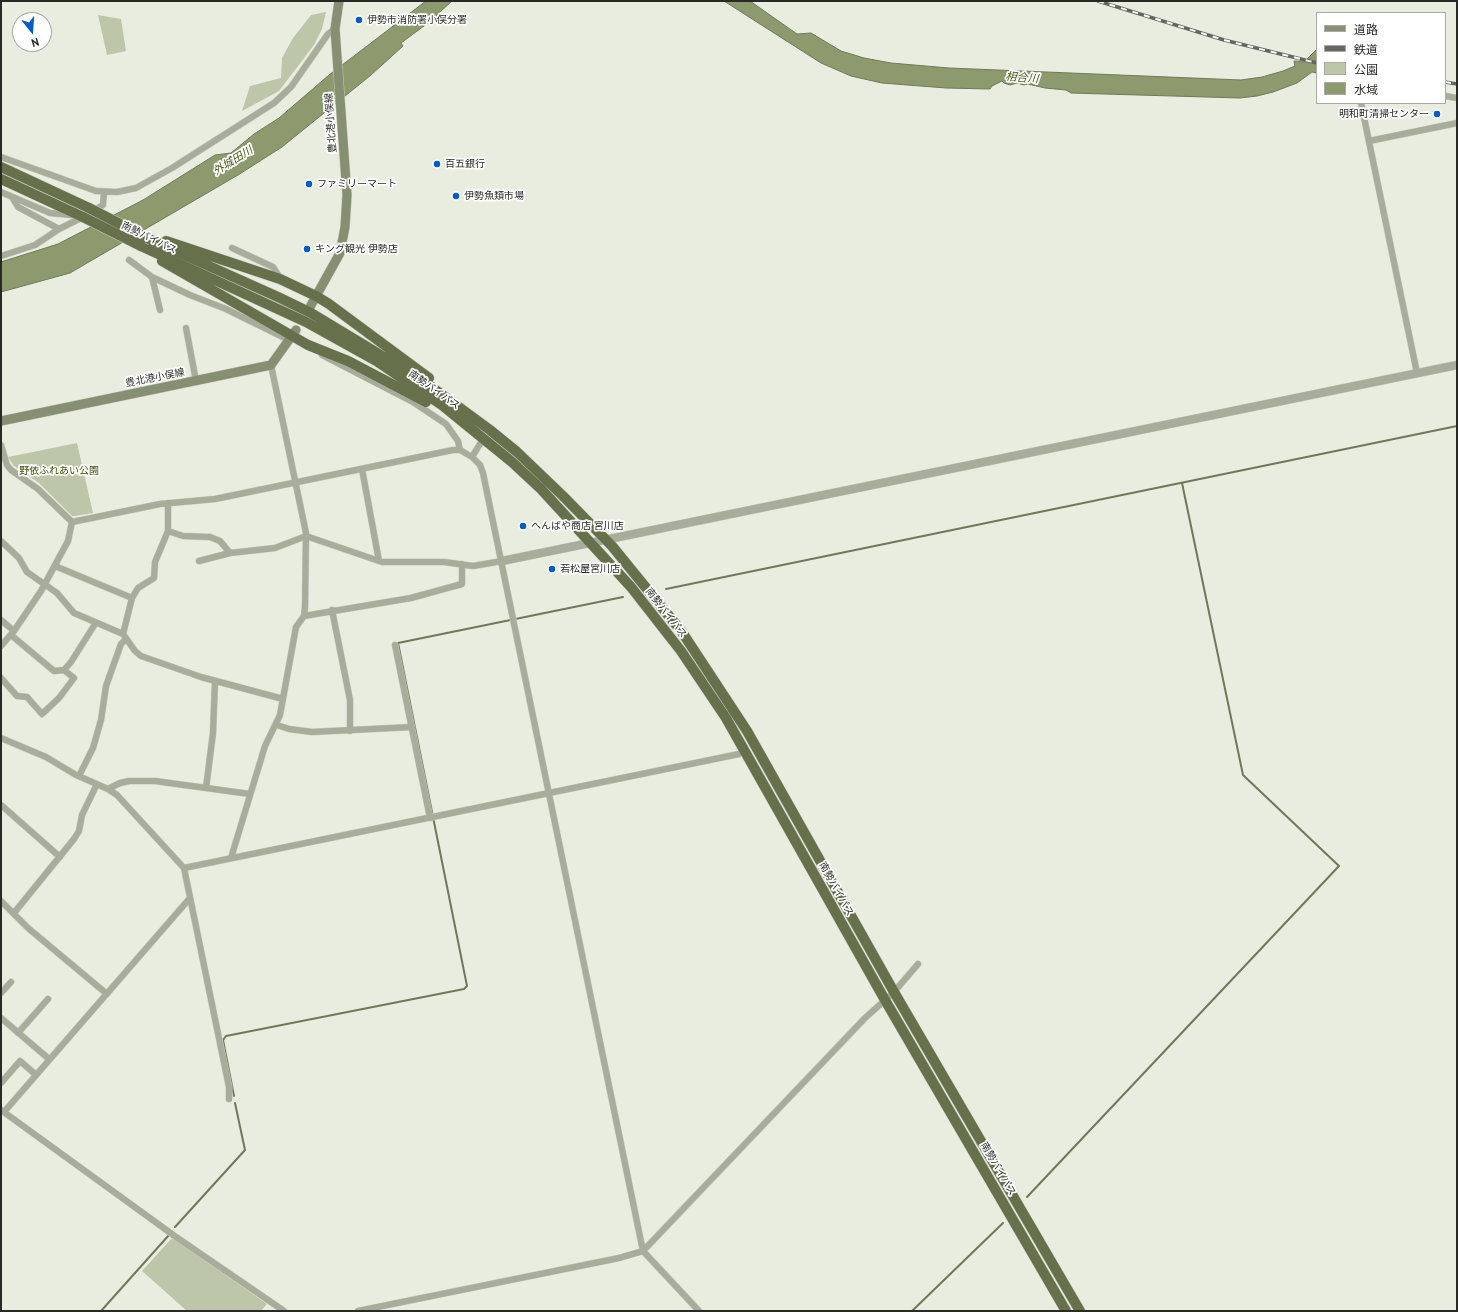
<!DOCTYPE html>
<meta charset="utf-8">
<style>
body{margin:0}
#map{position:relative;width:1458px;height:1312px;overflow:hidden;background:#e9ede0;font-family:"PT Sans","Noto Sans JP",sans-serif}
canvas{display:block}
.frame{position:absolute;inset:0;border:2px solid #292a26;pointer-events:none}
.legend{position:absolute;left:1316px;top:12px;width:130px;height:92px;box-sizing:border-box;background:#fff;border:1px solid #a9aaa8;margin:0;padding:5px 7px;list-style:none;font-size:12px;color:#292a26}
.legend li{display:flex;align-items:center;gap:8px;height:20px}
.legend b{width:20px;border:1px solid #a9aaa8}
.north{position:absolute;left:12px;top:12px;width:40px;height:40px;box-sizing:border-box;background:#fff;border:1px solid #a9aaa8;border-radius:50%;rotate:163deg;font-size:11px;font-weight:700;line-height:16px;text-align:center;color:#292a26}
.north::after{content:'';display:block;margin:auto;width:14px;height:18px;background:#015dc5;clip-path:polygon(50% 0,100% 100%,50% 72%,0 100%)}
</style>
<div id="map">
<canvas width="1458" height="1312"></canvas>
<div class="frame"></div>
<ul class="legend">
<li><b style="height:5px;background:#878f73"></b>道路</li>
<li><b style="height:5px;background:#64665f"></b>鉄道</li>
<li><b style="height:11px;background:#bdc6a9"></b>公園</li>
<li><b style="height:11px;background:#8d9a6e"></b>水域</li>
</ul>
<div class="north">N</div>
</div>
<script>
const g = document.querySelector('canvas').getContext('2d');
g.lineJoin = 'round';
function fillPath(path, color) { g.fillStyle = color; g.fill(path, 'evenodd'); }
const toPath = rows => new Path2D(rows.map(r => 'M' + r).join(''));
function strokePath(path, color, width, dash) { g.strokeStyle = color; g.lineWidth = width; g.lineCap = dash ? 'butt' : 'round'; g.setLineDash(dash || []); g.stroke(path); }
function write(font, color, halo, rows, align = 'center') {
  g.font = font + ' "PT Sans","Noto Sans JP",sans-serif'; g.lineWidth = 3.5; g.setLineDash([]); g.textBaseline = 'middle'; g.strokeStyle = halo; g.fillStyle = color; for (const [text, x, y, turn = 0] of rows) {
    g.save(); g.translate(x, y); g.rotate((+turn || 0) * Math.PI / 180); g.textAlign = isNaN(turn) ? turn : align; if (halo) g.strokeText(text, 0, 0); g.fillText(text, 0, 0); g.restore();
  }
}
const green = toPath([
 [326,12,322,29,314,45,279,91,242,111,250,86,281,78,282,58,293,38,311,15],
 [98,15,121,19,126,51,107,55],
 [77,443,93,513,75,516,72,516,39,483,14,466,8,457],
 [172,1238,267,1304,261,1311,187,1311,142,1271]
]);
const water = toPath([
 [426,1,452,1,428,23,401,43,403,46,371,75,282,147,238,175,70,273,1,292,1,262,58,244,143,200,215,155,231,153,254,134,279,118,329,75,426,1],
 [724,1,750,1,797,34,811,33,841,51,864,58,891,63,949,68,1241,80,1262,77,1283,71,1295,66,1294,61,1304,62,1317,49,1317,73,1312,72,1297,83,1273,92,1257,96,1240,98,1071,93,1066,90,1045,88,1028,84,1024,85,1017,83,1010,85,1004,83,1002,81,992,86,990,89,946,88,882,83,851,76,821,63,724,1]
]);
const stream = toPath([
 [666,589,1457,426],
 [234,1096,223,1040,226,1036,464,989,467,986,398,643,623,597],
 [1027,1197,1339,866,1243,775,1182,483],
 [175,1227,245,1150,235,1103],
 [101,1311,169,1235],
 [912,1311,1003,1223]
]);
const minor = toPath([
 [1445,96,1457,98],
 [1361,103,1417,373],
 [1369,141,1457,123],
 [1,157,96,191,117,192,136,188,172,168,274,103,291,87,328,34,335,29],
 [1,192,50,213,71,215],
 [12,197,18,207,59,229],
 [93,211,103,205,104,192],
 [232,248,273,267,280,278],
 [1,256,35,245,59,229,85,216],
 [129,260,152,277,190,295,226,309,289,340],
 [152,277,160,310],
 [186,328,196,381],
 [322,355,413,402,446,424,458,441,460,450],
 [1,445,7,465,11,470,38,489,72,522],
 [472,457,483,439],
 [362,469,379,561],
 [72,522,160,504,215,499,453,450,460,450,472,457,480,465,483,473,643,1251,699,1311],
 [168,531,183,536,210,537,220,541,230,553],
 [1,541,19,558,27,572,57,593,74,613,123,634,135,651,141,656,201,677,283,699],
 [199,561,230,553,275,548,306,536,382,562,444,562,473,566,502,561],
 [55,566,132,598],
 [332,610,350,700,350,731],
 [304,616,411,598,462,584,462,564],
 [1,620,14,631],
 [123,634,132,598,138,588,154,578,155,562,168,531,168,503],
 [395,645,430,818],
 [1,646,14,631,41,591,68,541,72,522],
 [64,670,71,662,95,624],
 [1,678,17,696,27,697,42,714,59,698,74,678,64,670,54,671,11,635],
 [277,725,289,729,312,732,412,727],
 [1,738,46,757,76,775,108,789,117,795,184,868,229,1087,229,1099],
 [79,776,93,748,101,720,106,686,121,644,126,639],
 [206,788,213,733,215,681],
 [108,789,120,783,129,781,155,781,250,794],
 [1,805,60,857],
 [231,858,265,746,280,715,296,627,304,616,305,607,306,533,271,365],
 [184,868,739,754],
 [1,901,28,928,107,994],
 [14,913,74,839,79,831,82,815,97,784],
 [1,993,11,982],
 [1,1018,49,1059],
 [18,1033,48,999],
 [1,1083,20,1061,35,1074],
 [1,1110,176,1237,284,1311],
 [4,1112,190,898],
 [358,1311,619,1258,643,1251,865,1018,894,992,918,964]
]);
const tertiary = toPath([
 [502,561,1457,365]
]);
const secondary = toPath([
 [310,307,340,253,345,227,347,195,335,29,339,1],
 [1,421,271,365,296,330]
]);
const trunk = toPath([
 [1,167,89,208],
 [1,179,83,217],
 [151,240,278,297,311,313,422,380,490,430,517,452,563,496,612,546,682,632,747,731,894,992,1080,1311],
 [166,241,280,279,316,296,329,304,429,378],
 [141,246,306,322,378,362,442,405,512,462,541,489,631,587,681,651,726,718,885,1000,1066,1311],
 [162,261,308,345,348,361,426,402]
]);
const rail = toPath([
 [1098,1,1224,40,1317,63],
 [1445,82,1457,84]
]);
const trunkBridge = toPath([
 [89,208,151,240],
 [83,217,141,246]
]);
const markers = [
 [359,20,4,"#015dc5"],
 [1437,114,4,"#015dc5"],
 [437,164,4,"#015dc5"],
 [309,184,4,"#015dc5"],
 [456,196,4,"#015dc5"],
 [307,249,4,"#015dc5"],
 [523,526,4,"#015dc5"],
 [552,569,4,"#015dc5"]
];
const poiNames = [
 ["伊勢市消防署小俣分署",367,20],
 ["明和町清掃センター",1429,114,"right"],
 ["百五銀行",445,164],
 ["ファミリーマート",317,184],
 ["伊勢魚類市場",464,196],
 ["キング観光 伊勢店",315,249],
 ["へんばや商店 宮川店",531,526],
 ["若松屋宮川店",560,569]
];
const streetNames = [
 ["豊北港小俣線",331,123,-94],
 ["南勢バイパス",149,238,26],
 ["豊北港小俣線",155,378,-11],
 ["南勢バイパス",434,390,35],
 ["南勢バイパス",666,613,52],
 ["南勢バイパス",836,889,61],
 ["南勢バイパス",998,1169,60]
];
const parkNames = [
 ["野依ふれあい公園",59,471]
];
const waterNames = [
 ["相合川",1022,78,5],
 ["外城田川",233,161,-32]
];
fillPath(green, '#bdc6a9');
fillPath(water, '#8d9a6e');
strokePath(water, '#6f7858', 1);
strokePath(stream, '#6f7858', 2);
strokePath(minor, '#c6cabf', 7);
strokePath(tertiary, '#c6cabf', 9);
strokePath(secondary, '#c6cabf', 10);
strokePath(trunk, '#c6cabf', 11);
strokePath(minor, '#a7ad9a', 6);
strokePath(tertiary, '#a7ad9a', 8);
strokePath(secondary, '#878f73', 9);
strokePath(trunk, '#66704a', 10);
strokePath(rail, '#64665f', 3.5);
strokePath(rail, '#fff', 2, [6]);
strokePath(trunkBridge, '#c6cabf', 11, []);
strokePath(trunkBridge, '#66704a', 10);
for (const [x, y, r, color] of markers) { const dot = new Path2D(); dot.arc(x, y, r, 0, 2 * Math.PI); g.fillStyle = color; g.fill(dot); strokePath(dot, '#fff', 1.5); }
write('10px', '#292a26', '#fff', poiNames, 'left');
write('10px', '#292a26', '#fff', streetNames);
write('10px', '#404e05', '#fff', parkNames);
write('italic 11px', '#495814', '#fff', waterNames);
</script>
